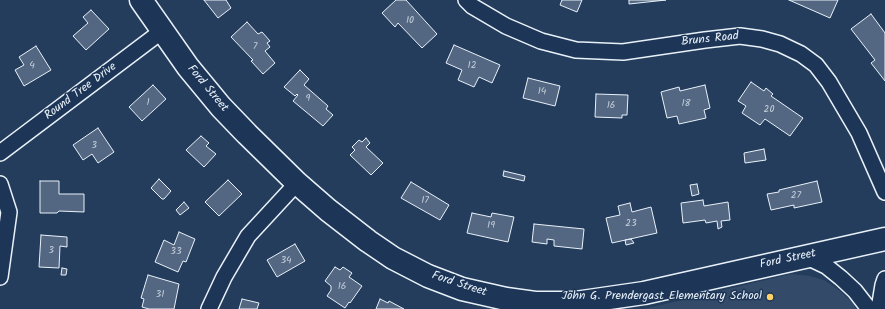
<!DOCTYPE html>
<style>
body{margin:0}
canvas{display:block;background:#253d5d}
</style>
<canvas width="885" height="309"></canvas>
<script>
const g = document.querySelector('canvas').getContext('2d');
g.lineJoin = 'round';
function fillPath(path, color) { g.fillStyle = color; g.fill(path, 'evenodd'); }
const toPath = rows => new Path2D(rows.map(r => 'M' + r).join(''));
function strokePath(path, color, width, dash) { g.strokeStyle = color; g.lineWidth = width; g.lineCap = dash ? 'butt' : 'round'; g.setLineDash(dash || []); g.stroke(path); }
function write(font, color, halo, rows, align = 'center') {
  g.font = font + ' Kalam,sans-serif'; g.lineWidth = 3; g.setLineDash([]); g.textBaseline = 'middle'; g.strokeStyle = halo; g.fillStyle = color; for (const [text, x, y, turn = 0] of rows) {
    g.save(); g.translate(x, y); g.rotate((+turn || 0) * Math.PI / 180); g.textAlign = isNaN(turn) ? turn : align; if (halo) g.strokeText(text, 0, 0); g.fillText(text, 0, 0); g.restore();
  }
}
const built = toPath([
 [791,274,810,276,824,280,840,291,853,303,856,309,644,309]
]);
const building = toPath([
 [204,0,226,0,231,8,218,18,204,0],
 [396,0,406,0,437,34,422,48,398,23,395,27,382,13,396,0],
 [562,0,582,0,577,12,560,5,562,0],
 [629,0,666,0,629,4,629,0],
 [789,0,838,0,830,18,789,0],
 [91,10,109,29,86,50,73,36,88,23,83,17,91,10],
 [871,14,885,33,885,81,871,63,875,60,851,29,871,14],
 [247,22,258,34,262,32,270,41,267,43,270,47,265,51,275,63,263,74,251,61,253,60,231,37,247,22],
 [454,45,500,65,492,83,479,77,474,87,458,80,462,70,446,63,454,45],
 [36,46,51,70,24,86,15,70,24,65,19,57,36,46],
 [300,70,309,79,304,85,328,106,326,109,333,115,323,126,293,101,298,95,297,94,295,96,284,87,300,70],
 [528,78,560,86,555,106,523,98,528,78],
 [751,82,764,91,766,88,773,94,771,96,803,118,790,136,765,119,760,125,742,113,746,106,738,101,751,82],
 [153,85,166,99,142,121,129,107,153,85],
 [705,85,710,108,704,110,706,118,679,124,677,116,667,118,661,92,679,87,680,91,705,85],
 [596,94,628,95,627,115,622,115,622,118,595,117,596,94],
 [98,128,114,152,98,163,92,154,83,160,73,145,98,128],
 [201,136,209,143,206,146,216,154,204,167,186,150,201,136],
 [366,138,370,143,366,147,383,163,371,175,350,155,355,150,352,147,359,140,362,142,366,138],
 [764,149,766,160,745,163,744,153,764,149],
 [504,171,525,176,524,181,503,176,504,171],
 [159,179,171,191,164,199,162,199,151,188,159,179],
 [228,180,242,194,219,216,205,202,228,180],
 [40,181,59,181,59,194,84,194,84,212,59,211,57,213,40,213,40,181],
 [817,181,822,202,794,208,794,205,771,210,767,194,779,192,779,190,817,181],
 [411,182,449,205,440,220,401,198,411,182],
 [697,184,699,194,692,196,690,185,697,184],
 [703,200,704,206,728,202,730,220,721,221,722,227,718,229,717,221,706,223,705,220,683,223,681,203,703,200],
 [184,202,189,208,180,215,176,210,184,202],
 [630,203,632,212,651,207,657,233,612,243,606,218,620,215,618,206,630,203],
 [472,213,491,217,492,213,514,217,508,242,467,233,472,213],
 [534,224,584,229,582,249,554,246,554,240,547,239,547,244,532,242,534,224],
 [179,232,195,239,186,262,183,261,178,272,155,262,164,240,174,245,179,232],
 [41,235,67,237,67,247,60,246,59,268,39,267,41,235],
 [631,239,634,243,626,245,625,240,631,239],
 [295,244,305,261,277,277,267,260,295,244],
 [335,267,340,270,343,267,352,273,349,277,362,286,350,303,349,302,345,308,327,296,331,290,331,286,325,281,335,267],
 [62,268,67,269,66,275,61,275,62,268],
 [148,275,179,284,174,309,149,309,142,307,144,299,141,298,148,275],
 [242,299,259,303,257,309,239,309,242,299],
 [380,299,388,303,389,301,404,309,376,309,380,299]
]);
const street = toPath([
 [466,0,472,6,506,26,541,41,576,50,623,52,705,40,740,36,762,39,780,44,801,54,816,65,829,82,859,133,885,192],
 [0,153,162,31],
 [0,184,9,212,0,277],
 [807,257,826,266,841,278,855,291,869,309],
 [209,309,224,277,248,236,297,183],
 [879,309,883,285,885,279]
]);
const secondary = toPath([
 [141,0,188,67,221,107,247,134,297,183,328,210,368,241,393,258,428,276,462,289,506,299,535,303,575,303,644,293,885,239]
]);
const markers = [
 [770,297,4,"#ffd166"]
];
const numberNames = [
 ["10",410,21],
 ["7",255,47],
 ["4",32,66],
 ["12",472,66],
 ["14",542,92],
 ["9",308,99],
 ["1",148,103],
 ["18",686,104],
 ["16",611,106],
 ["20",769,110],
 ["3",94,146],
 ["27",796,196],
 ["17",425,201],
 ["23",631,224],
 ["19",491,226],
 ["3",51,251],
 ["33",176,252],
 ["34",286,261],
 ["16",342,287],
 ["31",160,295]
];
const streetNames = [
 ["Bruns Road",710,40,-6],
 ["Ford Street",207,89,50],
 ["Round Tree Drive",81,92,-37],
 ["Ford Street",788,260,-12],
 ["Ford Street",459,285,18]
];
const poiNames = [
 ["John G. Prendergast Elementary School",762,297]
];
fillPath(built, '#334a68');
fillPath(building, '#536782');
strokePath(building, '#e8f1f8', 1);
strokePath(street, '#e8f1f8', 18);
strokePath(secondary, '#e8f1f8', 25);
strokePath(street, '#1d3557', 15);
strokePath(secondary, '#1d3557', 22);
for (const [x, y, r, color] of markers) { const dot = new Path2D(); dot.arc(x, y, r, 0, 2 * Math.PI); g.fillStyle = color; g.fill(dot); strokePath(dot, '#1d3557', 1.5); }
write('10px', '#c3ceda', null, numberNames);
write('12px', '#e8f1f8', '#1d3557', streetNames);
write('12px', '#e8f1f8', '#1d3557', poiNames, 'right');
</script>
